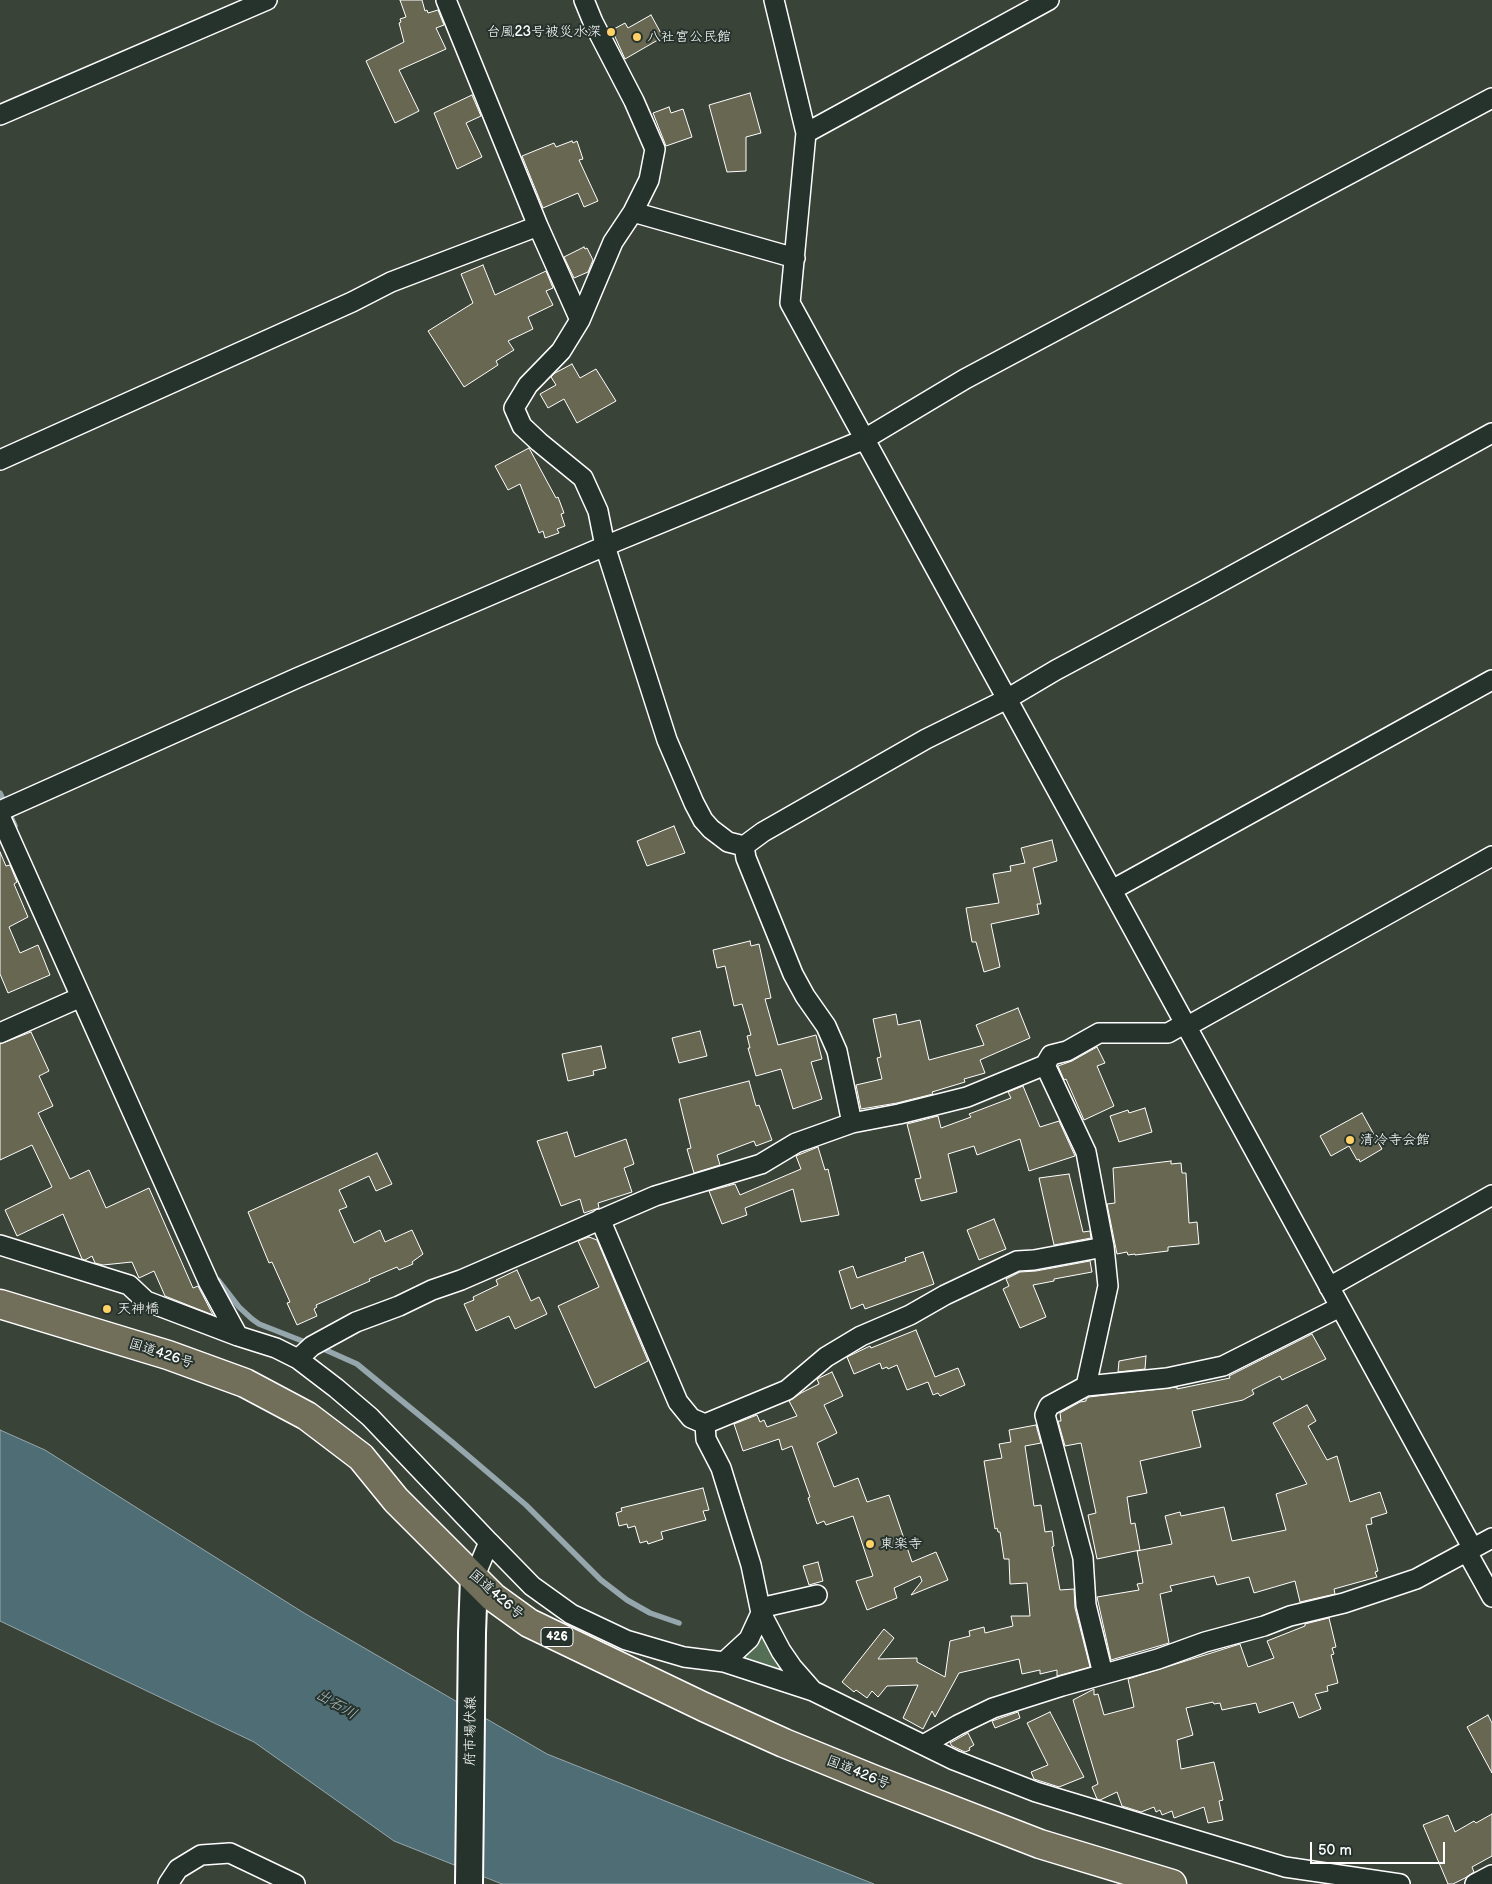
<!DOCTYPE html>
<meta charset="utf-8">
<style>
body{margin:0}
#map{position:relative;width:1492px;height:1884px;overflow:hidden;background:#3a4338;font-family:"Balsamiq Sans",sans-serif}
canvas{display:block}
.scale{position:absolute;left:1310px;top:1842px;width:135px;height:22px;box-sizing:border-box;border:2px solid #fff;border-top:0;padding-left:6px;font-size:15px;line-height:18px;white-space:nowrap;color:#fff;-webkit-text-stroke:4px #26332d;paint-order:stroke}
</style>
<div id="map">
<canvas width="1492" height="1884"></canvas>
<div class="scale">50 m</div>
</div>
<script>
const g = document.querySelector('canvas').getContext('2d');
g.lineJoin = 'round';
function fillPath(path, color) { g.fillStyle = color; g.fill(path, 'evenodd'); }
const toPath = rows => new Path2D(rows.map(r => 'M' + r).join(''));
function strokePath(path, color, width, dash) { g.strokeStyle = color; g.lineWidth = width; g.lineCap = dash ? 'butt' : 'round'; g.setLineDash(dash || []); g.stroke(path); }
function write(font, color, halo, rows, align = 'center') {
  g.font = font + ' "Balsamiq Sans","Klee One",sans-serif'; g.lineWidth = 4; g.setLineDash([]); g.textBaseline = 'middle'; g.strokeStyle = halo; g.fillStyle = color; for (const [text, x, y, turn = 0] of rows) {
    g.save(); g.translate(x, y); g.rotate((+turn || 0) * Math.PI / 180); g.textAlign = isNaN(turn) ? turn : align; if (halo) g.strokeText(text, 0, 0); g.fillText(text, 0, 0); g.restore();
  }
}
const green = toPath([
 [762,1628,793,1677,742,1660,742,1656]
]);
const water = toPath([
 [0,1430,45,1450,304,1613,547,1754,874,1884,502,1884,394,1841,254,1742,0,1621,0,1430]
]);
const stream = toPath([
 [0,793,15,826],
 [218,1280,239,1307,252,1319,259,1324,310,1344],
 [319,1347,357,1364,452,1442,526,1505,601,1580,627,1600,650,1613,679,1623]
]);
const building = toPath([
 [400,0,422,0,425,11,427,10,428,13,438,10,444,25,436,28,446,49,399,70,419,111,395,123,366,61,404,42,399,23,401,22,400,19,406,17,400,0],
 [651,15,663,37,625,59,612,30,625,23,628,28,651,15],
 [750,93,761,133,746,137,746,171,727,172,709,105,750,93],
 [472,95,481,116,466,123,482,157,457,169,434,113,472,95],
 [669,107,671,113,683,109,692,137,666,146,653,113,669,107],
 [572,141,573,143,577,141,583,159,579,160,598,201,584,207,578,193,543,208,522,156,554,143,556,147,572,141],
 [584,247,585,249,587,248,593,260,588,272,574,278,564,257,584,247],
 [483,265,495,295,546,271,553,288,546,291,553,305,528,317,533,329,508,341,514,350,496,361,498,365,464,387,428,331,473,303,461,274,483,265],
 [572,364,580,378,596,369,616,401,577,423,564,399,548,408,540,394,556,385,551,377,555,373,572,364],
 [529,448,556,498,558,497,564,513,561,514,565,526,557,529,559,533,545,538,543,531,539,533,520,484,508,490,495,466,529,448],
 [674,826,685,853,647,866,637,841,674,826],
 [1052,840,1057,861,1033,868,1041,904,1037,904,1039,914,991,924,1000,967,984,972,976,942,972,942,966,908,999,903,993,874,1011,871,1010,866,1025,863,1021,848,1052,840],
 [0,852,6,866,10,865,17,882,14,884,28,917,9,927,20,953,38,945,50,975,8,993,0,974,0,852],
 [750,941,751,946,759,944,771,998,765,999,778,1045,816,1035,822,1059,811,1062,822,1099,793,1109,781,1069,756,1076,748,1048,750,1048,747,1036,751,1035,742,1004,734,1006,725,966,717,968,713,950,750,941],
 [1018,1008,1030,1038,980,1060,985,1073,964,1079,965,1082,932,1092,933,1094,897,1103,861,1109,856,1085,882,1079,877,1058,881,1057,873,1019,896,1014,898,1025,920,1020,929,1060,984,1045,976,1025,1018,1008],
 [700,1031,707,1056,679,1063,672,1038,700,1031],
 [31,1032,49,1071,39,1076,53,1106,38,1113,70,1179,89,1170,106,1208,149,1188,193,1288,198,1286,213,1315,165,1296,154,1271,139,1278,132,1262,103,1265,95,1263,92,1256,85,1260,82,1259,63,1214,17,1236,5,1210,52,1187,32,1145,0,1160,0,1044,31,1032],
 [601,1046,606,1068,593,1071,594,1075,568,1081,562,1054,601,1046],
 [1097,1047,1105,1063,1097,1066,1114,1106,1084,1120,1066,1079,1064,1080,1058,1066,1072,1061,1097,1047],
 [749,1081,756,1106,759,1105,772,1140,756,1146,754,1141,717,1155,720,1165,694,1173,687,1149,691,1148,679,1099,749,1081],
 [1023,1086,1040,1127,1059,1121,1075,1156,1029,1171,1020,1139,977,1155,974,1146,948,1154,957,1192,921,1201,915,1179,921,1178,907,1124,938,1116,941,1128,971,1117,969,1114,1011,1098,1008,1092,1023,1086],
 [1145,1108,1152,1132,1119,1142,1110,1116,1128,1110,1129,1113,1145,1108],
 [1362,1113,1382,1149,1360,1162,1359,1159,1357,1160,1349,1146,1331,1156,1320,1136,1362,1113],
 [567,1132,575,1157,626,1139,634,1164,624,1168,632,1192,598,1203,599,1208,584,1213,580,1199,561,1206,537,1141,567,1132],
 [818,1147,825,1170,828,1169,839,1215,801,1222,793,1189,745,1208,747,1215,722,1224,709,1191,735,1184,740,1195,801,1169,796,1156,818,1147],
 [377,1153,392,1184,376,1191,369,1176,339,1190,347,1207,339,1210,354,1243,380,1230,385,1242,412,1230,423,1254,412,1262,413,1264,399,1270,397,1267,369,1279,370,1281,316,1305,317,1307,314,1309,317,1316,297,1325,287,1303,290,1302,272,1262,269,1263,248,1212,377,1153],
 [1171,1161,1171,1164,1181,1163,1182,1173,1186,1173,1189,1223,1197,1222,1199,1244,1168,1247,1168,1251,1135,1255,1135,1254,1128,1255,1127,1252,1117,1254,1107,1204,1115,1203,1113,1168,1171,1161],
 [1069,1174,1083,1232,1090,1231,1091,1238,1054,1245,1039,1178,1069,1174],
 [994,1219,1006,1249,979,1260,967,1230,994,1219],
 [589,1237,597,1240,648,1361,595,1388,558,1306,599,1287,578,1241,589,1237],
 [923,1252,934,1284,865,1309,863,1304,851,1309,839,1271,853,1266,857,1278,906,1261,905,1258,923,1252],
 [1090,1261,1092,1272,1054,1279,1054,1281,1033,1285,1046,1317,1020,1328,1003,1289,1009,1286,1006,1279,1020,1272,1036,1271,1090,1261],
 [517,1270,531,1301,539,1297,547,1314,515,1329,509,1316,476,1331,464,1304,474,1300,473,1297,498,1285,496,1280,517,1270],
 [916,1330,935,1377,958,1368,965,1385,940,1396,938,1393,933,1395,928,1382,907,1390,897,1365,888,1369,887,1367,882,1369,880,1363,854,1374,847,1357,870,1346,871,1348,916,1330],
 [1312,1334,1326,1359,1282,1380,1280,1376,1252,1390,1254,1394,1243,1400,1192,1411,1201,1447,1140,1461,1147,1493,1127,1497,1131,1524,1135,1523,1140,1550,1097,1559,1088,1515,1096,1513,1081,1443,1065,1446,1058,1421,1061,1421,1060,1413,1080,1402,1086,1401,1086,1399,1089,1397,1177,1387,1177,1389,1230,1378,1229,1376,1312,1334],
 [1146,1356,1145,1369,1118,1372,1119,1361,1146,1356],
 [832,1372,843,1396,824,1405,837,1433,817,1443,834,1487,858,1478,867,1502,889,1495,912,1562,936,1552,948,1580,911,1595,922,1581,920,1576,894,1588,897,1598,867,1610,856,1581,873,1576,853,1516,826,1525,824,1521,817,1524,808,1498,810,1497,792,1446,782,1450,779,1439,743,1451,734,1424,757,1415,760,1422,764,1420,767,1427,797,1416,789,1401,801,1393,819,1384,817,1379,832,1372],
 [1307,1405,1316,1421,1308,1426,1327,1460,1337,1456,1350,1502,1380,1492,1387,1513,1371,1518,1372,1524,1366,1525,1378,1571,1375,1572,1377,1577,1334,1589,1335,1594,1300,1602,1295,1581,1254,1593,1249,1577,1217,1585,1214,1576,1170,1586,1172,1591,1160,1594,1169,1643,1111,1660,1097,1597,1139,1590,1137,1584,1143,1583,1137,1551,1172,1544,1165,1516,1180,1512,1181,1516,1186,1515,1224,1507,1232,1541,1286,1530,1276,1494,1307,1484,1273,1423,1307,1405],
 [1036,1425,1041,1443,1025,1446,1034,1506,1041,1505,1045,1532,1052,1531,1054,1546,1052,1547,1060,1590,1074,1589,1075,1608,1090,1667,1057,1676,1057,1670,1040,1674,1040,1670,1022,1674,1019,1659,959,1673,935,1717,932,1711,923,1729,903,1718,918,1685,887,1686,878,1697,872,1691,867,1698,856,1690,854,1692,842,1682,884,1629,894,1638,878,1659,917,1658,917,1662,945,1677,950,1641,970,1636,969,1631,984,1627,985,1633,1013,1626,1011,1616,1030,1616,1027,1583,1010,1584,1009,1559,1004,1559,1000,1532,998,1532,997,1528,995,1529,984,1461,1002,1458,999,1444,1011,1442,1009,1430,1036,1425],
 [703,1488,709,1510,703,1511,706,1520,661,1532,663,1539,648,1544,647,1541,640,1543,635,1526,628,1528,627,1524,619,1526,616,1513,622,1511,621,1508,703,1488],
 [818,1562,823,1581,809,1585,803,1566,818,1562],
 [1329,1618,1336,1647,1332,1648,1334,1654,1331,1655,1338,1683,1327,1686,1328,1691,1315,1694,1321,1709,1299,1718,1293,1702,1259,1713,1256,1703,1222,1710,1220,1703,1214,1704,1213,1702,1186,1708,1193,1735,1177,1740,1181,1769,1214,1762,1223,1800,1219,1801,1223,1820,1208,1823,1204,1807,1174,1818,1172,1811,1162,1815,1160,1810,1156,1812,1154,1807,1141,1812,1122,1806,1117,1792,1100,1800,1097,1799,1092,1787,1098,1784,1073,1700,1094,1689,1094,1695,1098,1694,1104,1715,1134,1707,1128,1679,1240,1644,1248,1667,1274,1658,1267,1641,1305,1626,1305,1624,1329,1618],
 [1018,1712,1020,1718,995,1728,992,1721,1018,1712],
 [1050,1712,1084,1777,1059,1787,1034,1779,1031,1772,1048,1765,1027,1723,1050,1712],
 [1488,1715,1492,1723,1492,1773,1467,1727,1488,1715],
 [968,1733,974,1745,969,1748,970,1750,965,1752,952,1746,950,1743,968,1733],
 [1492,1814,1492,1856,1472,1867,1474,1872,1465,1878,1453,1884,1448,1884,1423,1825,1448,1815,1455,1832,1474,1821,1476,1823,1492,1814]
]);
const street = toPath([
 [446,0,538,226,580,320],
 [584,0,593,22,634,101,655,149,649,180,633,212,613,242,580,320,561,351,528,385,514,408,522,426,539,442,583,478,598,511,605,546,667,740,694,803,703,820,711,829,728,842,744,846],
 [774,0,806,133,790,303,1473,1549],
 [0,115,267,0],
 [806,133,1049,0],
 [633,212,795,258],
 [0,460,352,302,391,282,538,226],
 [0,811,297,678,605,546,863,440,965,379,1492,98],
 [0,816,209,1283,238,1336],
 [744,846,763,832,926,739,1007,699,1056,670,1204,591,1492,433],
 [744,846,746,858,793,974,805,996,826,1026,837,1051,852,1123],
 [1112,890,1492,680],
 [1186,1027,1492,856],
 [0,1033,81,997],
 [1045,1065,1086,1152,1104,1247],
 [600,1219,678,1402,691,1418,705,1424,787,1390,826,1357,861,1336,910,1315,945,1295,1017,1261,1034,1260,1104,1247,1108,1286,1086,1386],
 [0,1245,129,1285,146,1301,238,1336,276,1348,298,1359,336,1388,370,1417,489,1542],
 [1329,1287,1492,1195],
 [298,1359,312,1346,356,1322,399,1306,432,1290,461,1280,655,1196,761,1164,796,1143,852,1123,899,1114,967,1097,1045,1065,1051,1055,1067,1051,1099,1033,1168,1033,1184,1024],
 [705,1424,706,1439,721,1468,751,1565,761,1613,749,1639,724,1662],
 [1467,1552,1492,1597],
 [474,1578,489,1542,532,1586,571,1614,626,1640,684,1657,724,1662,813,1691,954,1760,1036,1792,1285,1867,1400,1884],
 [760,1608,817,1595],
 [761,1613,781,1651,792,1667,813,1691],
 [1103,1674,1086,1605,1083,1558,1045,1415,1049,1406,1086,1386,1167,1378,1223,1366,1340,1307],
 [925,1744,958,1725,993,1708,1062,1686,1158,1659,1205,1642,1264,1626,1290,1616,1344,1603,1416,1579,1492,1538],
 [168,1884,178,1869,201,1855,230,1853,295,1884],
 [1475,1884,1492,1875]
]);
const secondary = toPath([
 [469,1884,472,1633,474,1578]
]);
const highway = toPath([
 [0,1304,168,1355,245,1383,307,1416,361,1457,396,1500,493,1597,529,1623,704,1707,784,1743,875,1780,1040,1844,1172,1884]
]);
const markers = [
 [611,32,5,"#ffd166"],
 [637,37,5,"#ffd166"],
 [1350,1140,5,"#ffd166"],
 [107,1309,5,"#ffd166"],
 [870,1544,5,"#ffd166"]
];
const shields = [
 [557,1637,32]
];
const shieldNames = [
 ["426",557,1637]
];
const poiNames = [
 ["台風23号被災水深",601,32,"right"],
 ["八社宮公民館",647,37],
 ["清冷寺会館",1360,1140],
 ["天神橋",117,1309],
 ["東楽寺",880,1544]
];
const streetNames = [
 ["国道426号",161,1354,18],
 ["国道426号",496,1595,41],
 ["府市場伏線",471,1731,-89],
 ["国道426号",858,1773,22]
];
const waterNames = [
 ["出石川",336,1705,30]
];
fillPath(green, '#556f56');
fillPath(water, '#4f6d75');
strokePath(water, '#95a7ac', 1);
strokePath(stream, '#95a7ac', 5.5);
fillPath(building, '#686752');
strokePath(building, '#fff', 1);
strokePath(street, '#fff', 22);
strokePath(secondary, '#fff', 30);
strokePath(highway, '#fff', 31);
strokePath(street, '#26332d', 19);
strokePath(secondary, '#26332d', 26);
strokePath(highway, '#716e59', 28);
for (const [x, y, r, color] of markers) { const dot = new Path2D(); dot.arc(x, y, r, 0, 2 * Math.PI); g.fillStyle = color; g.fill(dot); strokePath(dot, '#26332d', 2); }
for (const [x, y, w] of shields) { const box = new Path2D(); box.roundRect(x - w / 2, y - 9.5, w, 19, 4); g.fillStyle = '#26332d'; g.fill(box); strokePath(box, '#fff', 1); }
write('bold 12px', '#fff', null, shieldNames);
write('14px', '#fff', '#26332d', poiNames, 'left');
write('14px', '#fff', '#26332d', streetNames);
write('italic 15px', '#b0bdc1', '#26332d', waterNames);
</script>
